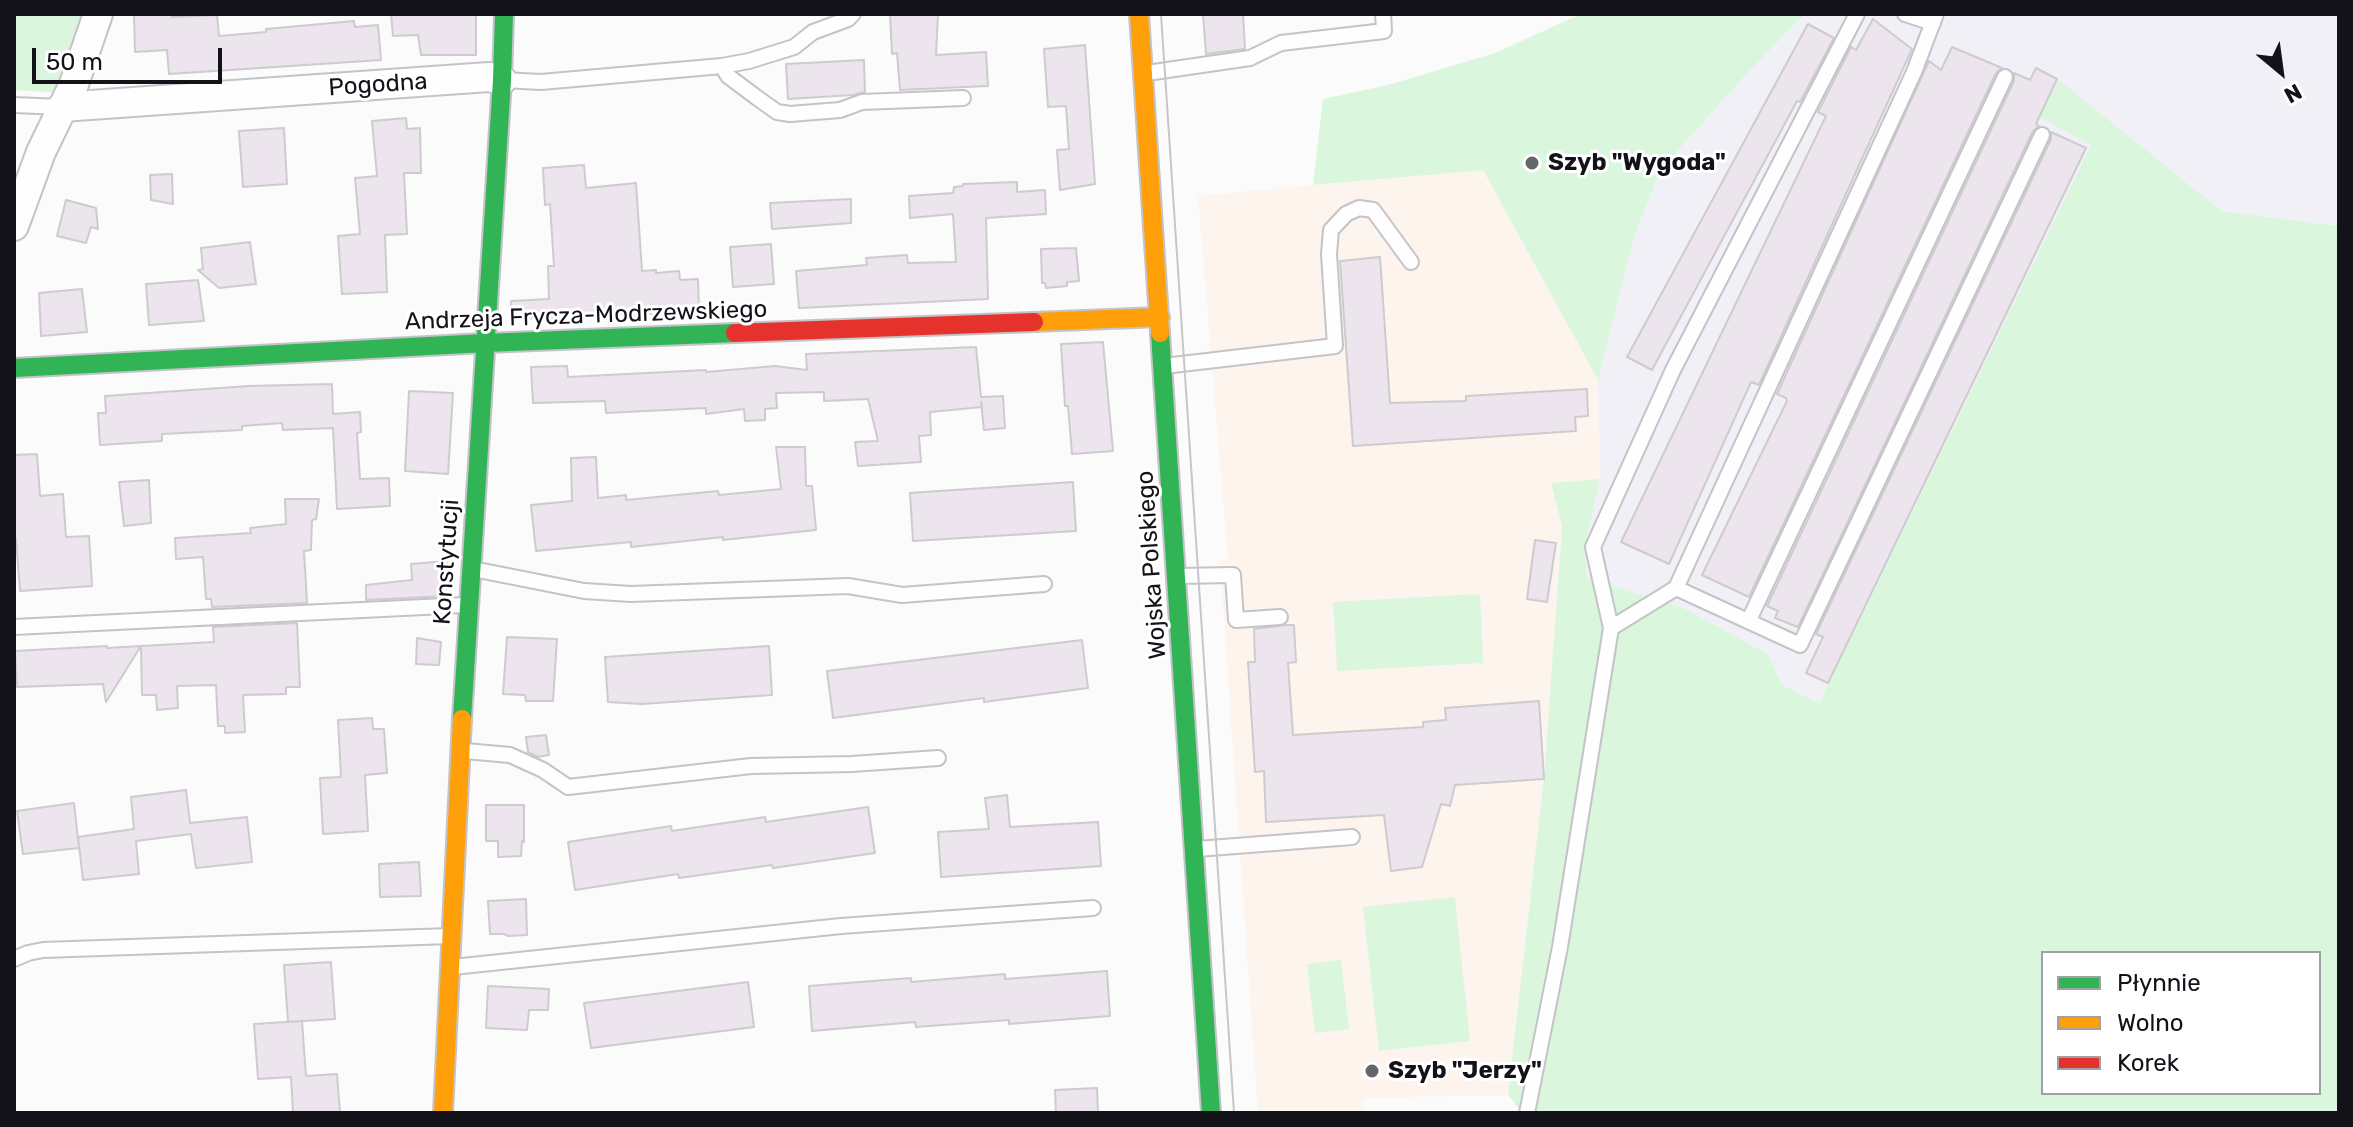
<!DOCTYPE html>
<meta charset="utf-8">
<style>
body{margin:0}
#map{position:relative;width:2353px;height:1127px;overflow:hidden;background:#fbfbfb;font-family:Rubik,sans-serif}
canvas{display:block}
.frame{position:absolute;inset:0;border:16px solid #141219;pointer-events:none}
.legend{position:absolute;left:2041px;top:951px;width:280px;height:144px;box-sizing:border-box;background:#fff;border:2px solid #a1a0a3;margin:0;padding:10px 14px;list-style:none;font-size:24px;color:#141219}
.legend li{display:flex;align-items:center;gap:16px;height:40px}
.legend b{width:40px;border:2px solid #a1a0a3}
.north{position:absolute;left:2241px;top:32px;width:80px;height:80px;-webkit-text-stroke:6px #fff;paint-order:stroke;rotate:151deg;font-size:22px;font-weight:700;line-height:32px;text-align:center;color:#141219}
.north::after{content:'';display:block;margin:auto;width:28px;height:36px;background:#141219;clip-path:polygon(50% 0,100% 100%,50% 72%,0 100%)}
.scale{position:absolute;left:32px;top:48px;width:190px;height:36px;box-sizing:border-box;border:4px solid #141219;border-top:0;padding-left:10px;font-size:24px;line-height:28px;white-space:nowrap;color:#141219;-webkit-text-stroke:6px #fff;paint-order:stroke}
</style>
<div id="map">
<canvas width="2353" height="1127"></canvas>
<div class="frame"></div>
<ul class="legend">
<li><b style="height:10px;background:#30b455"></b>Płynnie</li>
<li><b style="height:10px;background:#ff9f0a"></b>Wolno</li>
<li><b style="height:10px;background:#e5322d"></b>Korek</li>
</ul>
<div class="north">N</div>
<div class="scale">50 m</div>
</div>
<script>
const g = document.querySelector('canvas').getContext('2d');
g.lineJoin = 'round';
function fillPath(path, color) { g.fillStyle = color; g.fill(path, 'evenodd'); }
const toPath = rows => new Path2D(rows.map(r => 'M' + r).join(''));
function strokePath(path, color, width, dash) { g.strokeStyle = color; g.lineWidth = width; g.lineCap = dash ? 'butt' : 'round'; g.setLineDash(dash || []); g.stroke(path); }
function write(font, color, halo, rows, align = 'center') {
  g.font = font + ' Rubik,sans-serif'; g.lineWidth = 6; g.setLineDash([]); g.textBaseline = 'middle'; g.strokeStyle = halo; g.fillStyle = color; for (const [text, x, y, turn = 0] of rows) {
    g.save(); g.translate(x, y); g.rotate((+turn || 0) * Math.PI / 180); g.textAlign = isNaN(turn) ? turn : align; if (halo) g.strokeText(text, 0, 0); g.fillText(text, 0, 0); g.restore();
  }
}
const built = toPath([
 [1805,14,1927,14,1940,28,1946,14,2339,14,2339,226,2222,211,2059,80,2091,145,1819,703,1782,685,1768,654,1686,609,1587,578,1585,546,1600,479,1598,380,1633,240,1660,171,1739,82]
]);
const education = toPath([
 [1483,169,1598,380,1600,479,1551,483,1562,527,1544,777,1508,1095,1363,1098,1364,1113,1258,1113,1220,562,1228,560,1198,196]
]);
const green = toPath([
 [14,14,83,14,57,93,14,90],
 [1581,14,1805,14,1739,82,1660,171,1633,240,1598,380,1483,170,1313,185,1323,99,1388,85,1495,53],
 [2059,80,2222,211,2339,226,2339,1113,1522,1113,1508,1095,1544,777,1562,527,1551,483,1600,479,1585,546,1587,578,1686,609,1768,654,1782,685,1819,703,2091,145,2039,117],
 [2043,953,2319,953,2319,1093,2043,1093],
 [1480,594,1483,663,1337,671,1333,602],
 [1455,897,1470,1041,1379,1051,1363,907],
 [1341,960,1349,1029,1315,1033,1307,964]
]);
const building = toPath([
 [134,14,172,14,172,17,217,15,219,36,266,32,266,29,354,21,355,27,378,25,381,60,169,74,167,50,135,52,134,14],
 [391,14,476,14,476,55,421,55,418,35,393,36,391,14],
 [890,14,938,14,936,55,986,52,988,86,900,90,897,53,892,54,890,14],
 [1203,14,1243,14,1245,49,1206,54,1203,14],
 [1873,19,1912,49,1759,385,1751,382,1669,564,1621,542,1826,116,1818,112,1851,47,1856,50,1873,19],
 [1808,24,1834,38,1800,102,1797,101,1652,370,1627,357,1808,24],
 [1085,45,1095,184,1060,190,1057,150,1069,149,1066,106,1048,107,1044,49,1085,45],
 [1952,47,2002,68,1996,73,1749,597,1702,575,1787,401,1786,398,1777,394,1929,61,1941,70,1952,47],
 [864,60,865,92,853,95,788,99,786,64,864,60],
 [2036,68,2057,79,2036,124,2039,126,2033,131,1798,627,1775,618,1778,611,1767,606,2014,81,2014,73,2030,80,2036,68],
 [406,118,407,129,420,128,421,173,404,173,407,234,385,235,387,292,342,294,338,236,360,234,355,178,377,176,372,121,406,118],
 [284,128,287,184,243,187,239,131,284,128],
 [2051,132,2086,148,1828,683,1806,673,1823,637,1816,634,2051,139,2051,132],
 [584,165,586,188,636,183,642,271,656,270,656,273,679,271,680,280,698,279,699,312,510,319,511,301,549,299,548,266,554,266,550,204,545,205,543,168,584,165],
 [172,174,173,204,151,200,150,175,172,174],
 [1017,182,1017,192,1045,190,1046,214,986,218,988,299,799,308,796,271,867,265,866,258,907,255,908,263,956,262,953,214,910,218,909,196,953,193,954,187,963,186,963,184,1017,182],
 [851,199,851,223,772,229,770,203,851,199],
 [66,200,96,208,98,229,91,227,86,243,57,236,66,200],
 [250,242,256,284,219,288,198,270,203,269,201,248,250,242],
 [771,244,774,284,733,287,730,247,771,244],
 [1076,248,1079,281,1067,282,1067,286,1046,288,1045,283,1042,283,1041,249,1076,248],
 [1380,257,1390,403,1466,401,1466,396,1587,389,1588,416,1575,417,1576,431,1353,446,1340,261,1380,257],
 [198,280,204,321,149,325,146,284,198,280],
 [82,289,87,332,41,336,39,293,82,289],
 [1103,342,1113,451,1072,454,1068,406,1065,406,1061,344,1103,342],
 [976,347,981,397,1003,396,1005,428,984,430,981,402,982,407,930,412,931,435,919,436,921,462,858,466,855,442,878,441,868,399,824,401,824,392,776,393,777,408,765,409,765,420,745,421,744,409,706,414,706,408,606,413,605,401,533,403,531,367,567,366,568,377,706,370,706,372,775,366,807,370,806,354,976,347],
 [332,384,333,414,360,412,361,432,357,433,360,479,389,478,390,506,337,509,333,428,283,430,282,423,242,426,242,430,162,434,162,441,100,445,98,413,106,413,105,396,249,386,332,384],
 [409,391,453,393,448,474,405,471,409,391],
 [776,447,805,447,806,486,812,486,816,530,723,540,723,537,631,547,631,542,536,551,531,505,572,501,571,458,596,457,598,498,626,495,626,500,718,491,719,495,781,489,776,447],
 [37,454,40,496,63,494,66,537,89,536,92,586,20,591,16,539,14,538,14,455,37,454],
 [149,480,151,523,124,526,119,482,149,480],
 [1073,482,1076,531,913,541,910,493,1073,482],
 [285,499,319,499,316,519,312,520,311,550,304,551,307,603,212,607,211,599,206,599,203,557,176,559,175,538,251,533,250,528,286,524,285,499],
 [1535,540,1556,543,1547,602,1527,599,1535,540],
 [447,561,446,596,366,600,366,585,412,580,411,564,447,561],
 [297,623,300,687,286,687,286,694,243,695,245,732,225,733,225,726,218,726,216,685,177,686,178,708,157,710,156,695,142,695,141,646,214,642,213,627,297,623],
 [1286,625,1294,625,1296,662,1288,663,1293,735,1423,727,1423,722,1446,720,1445,708,1539,701,1544,779,1455,785,1450,806,1441,804,1422,867,1391,871,1384,815,1266,822,1264,771,1255,772,1248,662,1255,662,1254,629,1286,625],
 [507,637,557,639,553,701,526,701,525,695,503,694,507,637],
 [417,638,441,642,439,665,416,664,417,638],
 [1082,640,1088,688,984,702,984,698,833,718,827,671,1082,640],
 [107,646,107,648,141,646,106,702,103,684,17,687,15,651,107,646],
 [769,646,772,695,642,704,608,702,605,657,769,646],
 [372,718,373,729,384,729,387,773,365,775,368,831,323,834,320,778,341,777,338,720,372,718],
 [546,735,549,755,538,757,528,752,526,737,546,735],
 [186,790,190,823,247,817,252,862,196,868,191,834,136,841,139,874,83,880,78,837,134,829,131,797,186,790],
 [1007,795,1010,827,1098,822,1101,866,941,877,938,832,989,829,985,798,1007,795],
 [74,803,79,848,23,854,17,811,74,803],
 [486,805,524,805,524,842,522,841,521,856,498,857,498,841,486,841,486,805],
 [868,807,875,853,773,868,772,865,679,878,678,874,575,890,568,842,671,826,672,831,765,817,766,822,868,807],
 [419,862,421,896,380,897,379,864,419,862],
 [526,899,527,935,508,936,504,934,490,934,488,901,526,899],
 [331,962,335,1019,288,1022,284,965,331,962],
 [1107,971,1110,1016,1009,1024,1009,1020,916,1027,915,1022,812,1031,809,986,911,978,911,982,1005,974,1005,979,1107,971],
 [748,982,754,1027,591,1048,584,1003,748,982],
 [488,986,549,989,548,1010,529,1010,527,1030,486,1028,488,986],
 [302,1021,306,1076,337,1074,340,1113,293,1113,291,1077,258,1079,254,1024,302,1021],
 [1097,1088,1098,1113,1056,1113,1055,1090,1097,1088]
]);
const lane = toPath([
 [1905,14,1933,23],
 [722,66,728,76,756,97,777,112,790,114,840,110,862,102,963,98],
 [1147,73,1250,58,1281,43,1384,31,1383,14],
 [503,80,541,82,722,66,749,61,794,47,813,32,848,19,853,14],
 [14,105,62,107],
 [1164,366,1335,346,1329,254,1331,230,1346,214,1359,208,1373,210,1411,262],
 [473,569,584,591,631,594,848,586,902,595,1044,584],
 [1177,576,1233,575,1236,620,1280,617],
 [1676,588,1800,645,2042,135],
 [1749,620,2005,77],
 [14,627,465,605],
 [1611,628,1676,588,1914,72,1936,14],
 [465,751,510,755,543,770,568,787,751,766,852,764,938,758],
 [1197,849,1352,837],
 [14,959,28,953,43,950,450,936],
 [453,967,841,926,1093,908],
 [1527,1113,1560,947,1611,628,1593,547,1673,370,1857,14]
]);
const street = toPath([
 [62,107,489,77,502,80],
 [14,226,41,152,74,84,98,14]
]);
const fast = toPath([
 [1160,333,1211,1113],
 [14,368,485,343,735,333],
 [462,719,502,80,504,14]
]);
const slow = toPath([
 [1139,14,1160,333],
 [1034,322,1160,317],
 [443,1113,462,719]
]);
const jam = toPath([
 [735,333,1034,322]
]);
const tram = toPath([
 [1161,14,1234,1113]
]);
const markers = [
 [1532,163,8,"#656468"],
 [1372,1071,8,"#656468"]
];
const streetNames = [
 ["Pogodna",378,85,-4],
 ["Andrzeja Frycza-Modrzewskiego",586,316,-2],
 ["Konstytucji",447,562,-86],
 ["Wojska Polskiego",1152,565,-94]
];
const poiNames = [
 ["Szyb \"Wygoda\"",1548,163],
 ["Szyb \"Jerzy\"",1388,1071]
];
fillPath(built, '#f2f0f7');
fillPath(education, '#fdf4ed');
fillPath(green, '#daf7dd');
fillPath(building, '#ece5ee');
strokePath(building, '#cecbce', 2);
strokePath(lane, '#c4c3c7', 18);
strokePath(street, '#c4c3c7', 32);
strokePath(fast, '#c4c3c7', 22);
strokePath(slow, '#c4c3c7', 22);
strokePath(jam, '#c4c3c7', 22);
strokePath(lane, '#fefefe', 14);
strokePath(street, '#fefefe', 28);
strokePath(fast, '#30b455', 18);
strokePath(slow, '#ff9f0a', 18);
strokePath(jam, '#e5322d', 18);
strokePath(tram, '#c6c6c7', 2);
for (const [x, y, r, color] of markers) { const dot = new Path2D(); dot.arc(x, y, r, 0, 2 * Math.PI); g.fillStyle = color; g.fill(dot); strokePath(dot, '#fff', 3); }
write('24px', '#141219', '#fff', streetNames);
write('bold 24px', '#141219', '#fff', poiNames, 'left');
</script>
